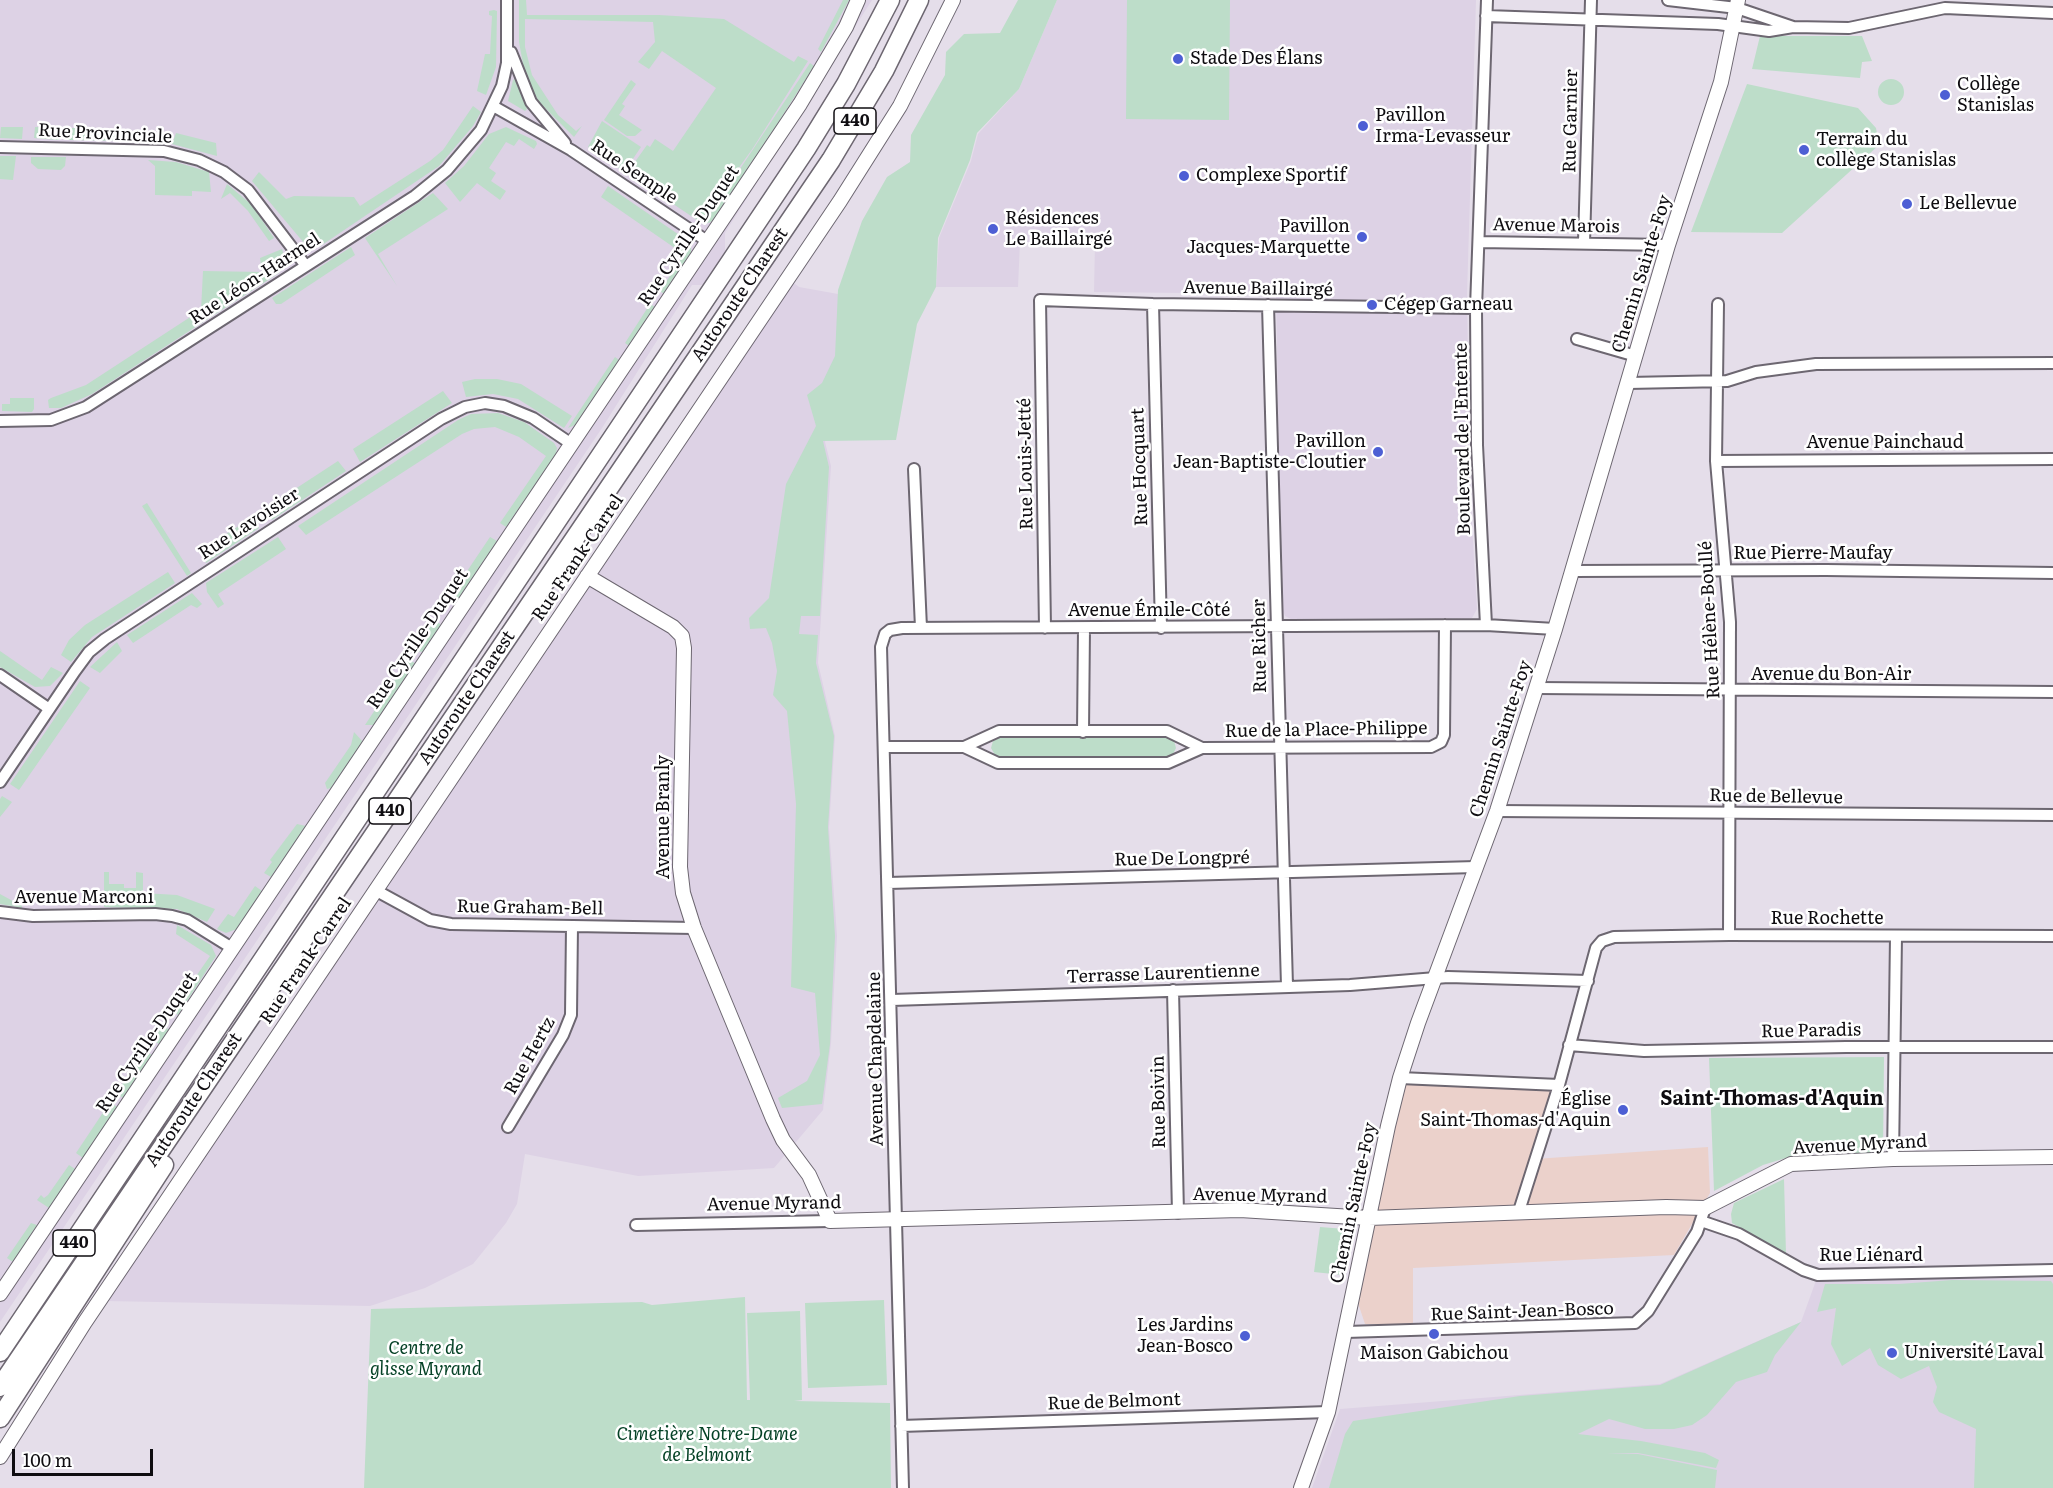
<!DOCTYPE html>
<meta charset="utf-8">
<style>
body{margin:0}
#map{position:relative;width:2053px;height:1488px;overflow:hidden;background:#e5deea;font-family:Literata,serif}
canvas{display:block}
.scale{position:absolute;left:12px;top:1449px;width:141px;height:27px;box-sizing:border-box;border:3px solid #0f0d11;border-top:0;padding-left:8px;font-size:18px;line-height:21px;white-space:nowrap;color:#0f0d11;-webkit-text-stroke:4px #fff;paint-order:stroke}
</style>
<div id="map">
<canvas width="2053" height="1488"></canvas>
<div class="scale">100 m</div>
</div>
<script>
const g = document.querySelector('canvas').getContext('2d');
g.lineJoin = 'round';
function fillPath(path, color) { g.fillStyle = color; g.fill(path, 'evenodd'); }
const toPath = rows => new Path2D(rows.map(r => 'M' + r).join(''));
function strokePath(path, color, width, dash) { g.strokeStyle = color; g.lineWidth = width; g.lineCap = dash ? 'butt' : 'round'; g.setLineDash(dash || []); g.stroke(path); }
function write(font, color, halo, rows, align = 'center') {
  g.font = font + ' Literata,serif'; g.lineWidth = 5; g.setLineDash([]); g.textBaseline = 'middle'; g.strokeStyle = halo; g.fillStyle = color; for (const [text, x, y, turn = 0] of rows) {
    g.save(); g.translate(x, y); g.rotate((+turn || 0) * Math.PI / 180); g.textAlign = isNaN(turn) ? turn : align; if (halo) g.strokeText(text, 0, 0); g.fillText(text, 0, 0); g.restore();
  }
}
const commercial = toPath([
 [1400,1078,1559,1085,1535,1159,1708,1147,1710,1193,1674,1255,1413,1268,1413,1324,1365,1324,1354,1291]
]);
const built = toPath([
 [0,0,872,0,725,233,725,285,692,285,602,428,0,1322],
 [1057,0,1476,0,1467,295,1470,491,1477,609,1472,618,1291,619,1285,616,1282,609,1276,294,1094,292,1095,243,1020,242,1018,287,936,287,939,238,971,161,978,134,1019,89],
 [786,277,799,287,838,294,876,307,825,442,831,466,818,663,835,736,829,828,837,936,831,1043,823,1110,774,1168,638,1176,525,1154,517,1204,506,1223,473,1264,425,1288,370,1306,105,1301,596,577],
 [2053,1274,2053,1488,1312,1488,1340,1409,1660,1384,1801,1322,1818,1275]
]);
const green = toPath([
 [519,0,526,0,527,15,659,15,724,19,794,62,798,56,808,61,753,148,700,222,627,173,647,145,650,147,655,139,673,151,716,88,662,51,649,69,638,62,655,42,653,22,525,19,525,47,532,75,558,115,576,131,582,126,574,137,539,102,525,75,519,42],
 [843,0,849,0,821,52,818,49],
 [1018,0,1057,0,1019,89,977,133,970,160,938,238,936,287,917,324,896,440,823,441,829,467,820,616,801,616,799,634,818,635,816,663,834,736,828,827,835,936,830,1044,822,1104,782,1108,778,1098,807,1081,820,1055,815,993,791,987,796,804,787,711,773,695,777,671,772,643,766,628,750,629,749,618,769,598,786,484,816,426,807,395,822,383,835,356,838,290,862,221,887,177,910,162,911,135,945,75,946,52,964,34,1000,33],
 [1127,0,1230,0,1229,120,1126,119],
 [494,10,497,11,496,67,486,95,477,91,485,54,490,54,492,16,489,15,489,11],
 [1760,36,1862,36,1872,61,1862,62,1860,78,1752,69],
 [810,63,814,66,764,145,713,221,703,225],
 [515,79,527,109,525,111,508,101,513,80],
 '1878 92a13 13 0 1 1 26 0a13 13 0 1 1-26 0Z',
 [631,80,636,84,622,104,625,106,619,115,642,130,635,136,627,136,604,120],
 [1747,84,1858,108,1876,128,1879,145,1782,233,1691,232],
 [473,106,481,112,473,126,439,166,319,247,308,246,304,243,252,181,259,172,286,199,294,196,354,197,360,206,430,161,443,150],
 [602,121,641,147,624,172,588,147],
 [1,127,23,127,22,139,0,138],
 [57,127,60,130,59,140,34,138,35,127],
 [506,127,536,141,537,144,534,149,519,139,514,146,506,142,489,168,496,173,491,181,506,191,500,200,477,183,460,202,445,183,464,166,489,134],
 [72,128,116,129,126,135,125,141,68,140,68,130],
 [176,133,216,143,217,156,172,144],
 [0,156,16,156,13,180,0,179],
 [31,157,66,157,65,166,61,170,38,169,31,163],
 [148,160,176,162,209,172,211,192,192,191,192,196,155,195,155,166],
 [227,184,252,205,274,238,269,241,248,211,230,193,221,199],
 [608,186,688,241,682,253,601,197],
 [433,193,448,209,378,254,397,286,365,238],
 [691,244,691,253,664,294,660,291],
 [351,247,355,255,281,304,276,304,272,298],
 [282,249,286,261,279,273,92,394,61,408,49,408,48,400,51,398,86,385,201,310,203,271,262,272,260,258],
 [650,304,655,307,629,346,625,343],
 [615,357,619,360,575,425,568,428],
 [475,379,497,379,521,384,572,416,564,428,518,399,493,394,466,397,462,382],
 [443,391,452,403,360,462,353,449],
 [10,398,34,398,34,409,32,412,2,411,2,404,10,404],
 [498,413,524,422,554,443,557,448,556,454,506,527,500,523,546,456,519,437,495,427,474,429,462,434,306,535,298,526,458,420,471,414],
 [338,461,346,471,272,520,266,508],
 [147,503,191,573,187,576,142,506],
 [251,518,259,528,206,563,200,551],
 [278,537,286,549,218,594,224,604,218,608,207,592,206,583],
 [490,537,497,541,454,605,449,598],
 [168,572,175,583,92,637,71,662,61,655,69,640,85,625],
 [192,593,202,604,197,608,191,605,133,643,127,635],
 [431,617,441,625,423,652,414,651,416,647,411,644],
 [117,642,122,651,100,673,90,667],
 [0,651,42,680,51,667,63,673,50,686,35,687,0,667],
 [408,660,415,663,374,725,365,725],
 [80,681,90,688,19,790,10,784],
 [354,732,363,742,331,788,327,789,325,783,351,745],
 [1166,737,1174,741,1176,748,1173,754,1167,758,1003,757,995,755,991,748,993,741,999,738],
 [2,796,12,802,0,817,0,799],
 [297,824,306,826,271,877,264,873,272,862,270,860],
 [104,872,109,872,109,884,124,884,124,888,136,888,136,872,143,873,143,893,177,895,215,909,207,922,177,909,104,907],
 [255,886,262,891,237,929,226,933,217,929,228,914,234,917],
 [0,894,22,906,22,908,0,904],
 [177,925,211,945,216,956,178,1015,172,1011,210,956,176,934],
 [156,1027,170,1029,159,1044,154,1041,151,1034],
 [145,1051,152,1055,123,1098,116,1093],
 [1884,1057,1883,1153,1802,1153,1763,1165,1714,1191,1709,1058],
 [110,1102,117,1107,83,1158,76,1153],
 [69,1165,75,1169,49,1208,37,1200,41,1195,44,1198,48,1195],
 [1784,1179,1786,1254,1732,1223,1731,1214,1734,1203],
 [31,1223,37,1225,13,1262,7,1258],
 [1320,1227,1345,1229,1351,1239,1342,1275,1314,1272],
 [1952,1280,2051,1281,2053,1284,2053,1488,1974,1488,1976,1429,1939,1412,1933,1402,1937,1387,1929,1366,1901,1379,1878,1365,1870,1348,1842,1366,1831,1344,1836,1308,1817,1312,1825,1284,1899,1284],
 [745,1297,747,1400,750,1400,747,1313,800,1311,802,1400,794,1401,890,1403,891,1488,364,1488,371,1309,642,1302,652,1305],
 [884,1300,887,1385,808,1388,805,1303],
 [1801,1322,1775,1355,1767,1372,1736,1382,1707,1415,1692,1425,1674,1429,1645,1429,1609,1419,1578,1434,1641,1441,1705,1453,1719,1460,1716,1468,1638,1453,1607,1453,1638,1454,1717,1470,1715,1488,1329,1488,1345,1434,1353,1421,1520,1396,1660,1385]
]);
const street = toPath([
 [1668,0,1737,8,1793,27],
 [1486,16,1718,24,1769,31,1793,27,1849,28,1945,8,2053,13],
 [511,52,531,102,565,143],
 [493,106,571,150,707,241],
 [0,147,164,151,199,160,224,172,248,190,306,266],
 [1479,242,1668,245],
 [1584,243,1591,0],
 [1153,304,1161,628],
 [1718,304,1716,461,1730,622,1729,935],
 [1268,305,1287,986],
 [1577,339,1636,356],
 [1628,383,1727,381,1756,372,1816,364,2053,363],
 [0,421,51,420,86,407,415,196,447,170,481,130,502,86,507,63,507,0],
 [1716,461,2053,459],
 [914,469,921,628],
 [1573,571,1826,570,2053,573],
 [1486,625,1477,445,1476,308,1487,0],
 [1045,628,1040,300,1153,304,1476,308],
 [0,675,48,708],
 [1537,688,2053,692],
 [1083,732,1084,628],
 [885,747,964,747,998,763,1168,763,1202,748],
 [964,747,999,731,1167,731,1202,748,1431,747,1441,742,1444,735,1445,625],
 [0,782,75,671,89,652,105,639,441,419,465,407,485,403,504,406,533,418,570,443],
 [1497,811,2053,815],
 [888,883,1476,867],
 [375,890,430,920,451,924,694,928],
 [0,912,33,916,155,914,172,916,187,920,232,948],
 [1173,990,1178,1213],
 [892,1000,1350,985,1448,977,1588,981],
 [1569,1045,1644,1051,1846,1047,2053,1047],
 [1400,1078,1559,1085],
 [508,1127,563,1035,571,1015,572,926],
 [1893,1159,1896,936],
 [1519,1211,1559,1085,1596,948,1602,941,1614,937,1729,935,2053,936],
 [1701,1221,1739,1234,1803,1270,1818,1275,2053,1270],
 [636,1225,830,1221],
 [1346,1332,1635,1323,1648,1311,1697,1232,1705,1208],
 [901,1426,1328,1412],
 [903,1488,881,647,885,634,890,630,902,628,1486,625,1555,629]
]);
const secondary = toPath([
 [587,576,673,627,682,636,684,648,680,867,683,893,694,928,773,1119,783,1140,809,1175,830,1221,1240,1210,1369,1218,1666,1207,1705,1208,1791,1164,1893,1159,2053,1157],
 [0,1294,800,104,846,27,858,0],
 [0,1457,85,1322,840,201,900,106,953,0],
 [1301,1488,1328,1412,1388,1126,1400,1078,1418,1023,1497,811,1555,629,1668,245,1721,82,1738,0]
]);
const highway = toPath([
 [0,1352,806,149,846,84,890,0],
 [0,1387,831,160,884,71,919,0],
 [0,1418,164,1165]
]);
const markers = [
 [1178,59,6,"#4d5fd4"],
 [1945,95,6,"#4d5fd4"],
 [1363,126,6,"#4d5fd4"],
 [1804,150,6,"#4d5fd4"],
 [1184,176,6,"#4d5fd4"],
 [1907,204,6,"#4d5fd4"],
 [993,229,6,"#4d5fd4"],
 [1362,237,6,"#4d5fd4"],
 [1372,305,6,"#4d5fd4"],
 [1378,452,6,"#4d5fd4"],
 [1623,1110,6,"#4d5fd4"],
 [1434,1334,6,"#4d5fd4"],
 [1245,1336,6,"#4d5fd4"],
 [1892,1353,6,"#4d5fd4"]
];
const shields = [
 [855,121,42],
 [390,811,42],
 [74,1243,42]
];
const shieldNames = [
 ["440",855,121],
 ["440",390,811],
 ["440",74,1243]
];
const poiNames = [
 ["Stade Des Élans",1190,59],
 ["Collège",1957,85],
 ["Stanislas",1957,106],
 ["Pavillon",1375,116],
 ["Irma-Levasseur",1375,137],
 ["Terrain du",1816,140],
 ["collège Stanislas",1816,161],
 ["Complexe Sportif",1196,176],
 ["Le Bellevue",1919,204],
 ["Résidences",1005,219],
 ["Le Baillairgé",1005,240],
 ["Pavillon",1350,227,"right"],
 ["Jacques-Marquette",1350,248,"right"],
 ["Cégep Garneau",1384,305],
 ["Pavillon",1366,442,"right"],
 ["Jean-Baptiste-Cloutier",1366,463,"right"],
 ["Église",1611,1100,"right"],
 ["Saint-Thomas-d'Aquin",1611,1121,"right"],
 ["Les Jardins",1233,1326,"right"],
 ["Jean-Bosco",1233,1347,"right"],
 ["Université Laval",1904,1353],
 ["Maison Gabichou",1434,1354,"center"]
];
const streetNames = [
 ["Rue Garnier",1571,121,-89],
 ["Rue Provinciale",105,134,3],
 ["Rue Semple",634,172,34],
 ["Avenue Marois",1556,226,1],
 ["Rue Cyrille-Duquet",689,236,-56],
 ["Chemin Sainte-Foy",1642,274,-73],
 ["Rue Léon-Harmel",255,279,-33],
 ["Avenue Baillairgé",1258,289,1],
 ["Autoroute Charest",740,295,-56],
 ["Boulevard de l'Entente",1463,439,-91],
 ["Avenue Painchaud",1885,443],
 ["Rue Louis-Jetté",1026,464,-91],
 ["Rue Hocquart",1140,467,-92],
 ["Rue Lavoisier",249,524,-33],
 ["Rue Pierre-Maufay",1813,554],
 ["Rue Frank-Carrel",578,558,-56],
 ["Avenue Émile-Côté",1149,611],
 ["Rue Hélène-Boullé",1710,620,-93],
 ["Rue Cyrille-Duquet",418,639,-56],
 ["Rue Richer",1260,646,-91],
 ["Avenue du Bon-Air",1831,675],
 ["Autoroute Charest",467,698,-56],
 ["Rue de la Place-Philippe",1326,730,-1],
 ["Chemin Sainte-Foy",1501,739,-72],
 ["Rue de Bellevue",1776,797,1],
 ["Avenue Branly",664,817,-90],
 ["Rue De Longpré",1182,859,-1],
 ["Avenue Marconi",84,898],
 ["Rue Graham-Bell",530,908,1],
 ["Rue Rochette",1827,919],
 ["Rue Frank-Carrel",306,961,-56],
 ["Terrasse Laurentienne",1163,974,-2],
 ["Rue Paradis",1811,1031,-1],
 ["Rue Cyrille-Duquet",147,1043,-56],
 ["Rue Hertz",530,1056,-61],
 ["Avenue Chapdelaine",876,1059,-91],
 ["Autoroute Charest",194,1100,-56],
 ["Rue Boivin",1159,1102,-91],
 ["Avenue Myrand",1860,1145,-3],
 ["Avenue Myrand",1260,1196,1],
 ["Chemin Sainte-Foy",1354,1203,-78],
 ["Avenue Myrand",774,1204,-1],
 ["Rue Liénard",1871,1256],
 ["Rue Saint-Jean-Bosco",1522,1312,-2],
 ["Rue de Belmont",1114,1402,-2]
];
const parkNames = [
 ["Centre de",426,1349],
 ["glisse Myrand",426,1370],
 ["Cimetière Notre-Dame",707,1435],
 ["de Belmont",707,1456]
];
const neighbourhoodNames = [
 ["Saint-Thomas-d'Aquin",1772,1099]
];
fillPath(commercial, '#ebd1cb');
fillPath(built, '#ddd2e5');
fillPath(green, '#bdddc9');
strokePath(street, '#6d6771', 14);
strokePath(secondary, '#6d6771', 16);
strokePath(highway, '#6d6771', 21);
strokePath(street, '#fff', 10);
strokePath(secondary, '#fff', 14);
strokePath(highway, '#fff', 18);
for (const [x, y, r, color] of markers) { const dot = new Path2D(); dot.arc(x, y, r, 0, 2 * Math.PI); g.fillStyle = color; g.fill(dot); strokePath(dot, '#fff', 2); }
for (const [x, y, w] of shields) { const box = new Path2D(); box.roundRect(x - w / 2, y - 13, w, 26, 4.5); g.fillStyle = '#fff'; g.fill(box); strokePath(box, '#0f0d11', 1.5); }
write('bold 16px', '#0f0d11', null, shieldNames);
write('18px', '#0f0d11', '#fff', poiNames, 'left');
write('18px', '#0f0d11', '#fff', streetNames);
write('italic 18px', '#054226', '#fff', parkNames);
write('bold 20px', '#0f0d11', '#fff', neighbourhoodNames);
</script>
